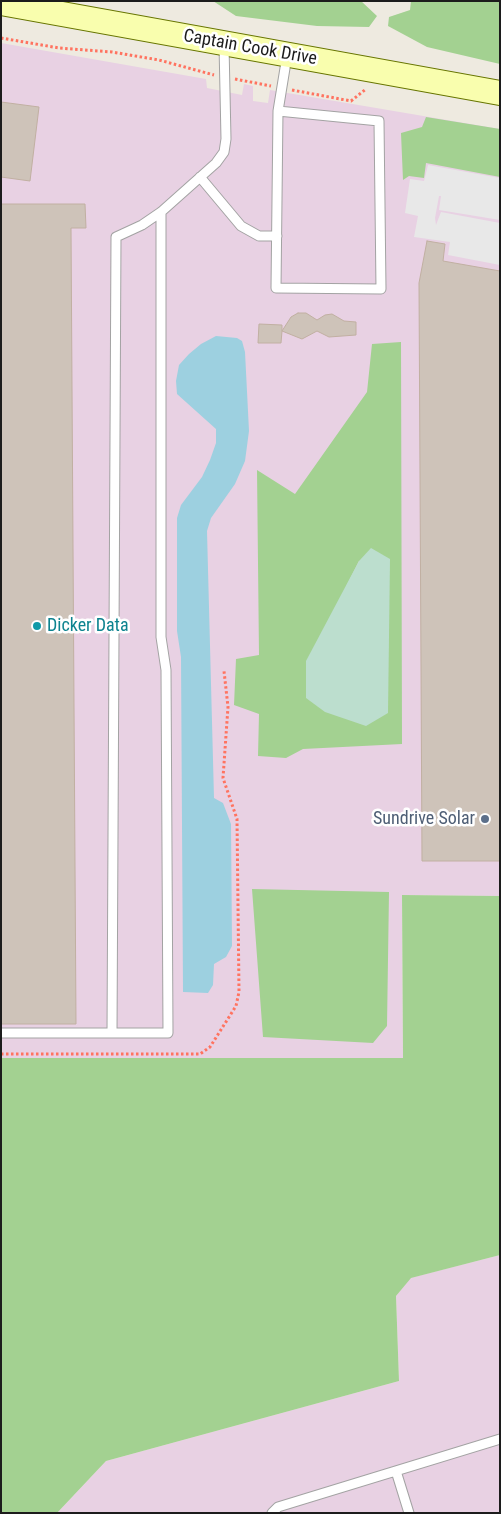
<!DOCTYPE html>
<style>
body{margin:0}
#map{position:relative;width:501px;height:1514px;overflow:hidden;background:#eeeae0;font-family:"Roboto Condensed",sans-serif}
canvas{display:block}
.frame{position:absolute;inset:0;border:2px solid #1c1c1c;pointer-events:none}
</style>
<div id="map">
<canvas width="501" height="1514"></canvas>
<div class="frame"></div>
</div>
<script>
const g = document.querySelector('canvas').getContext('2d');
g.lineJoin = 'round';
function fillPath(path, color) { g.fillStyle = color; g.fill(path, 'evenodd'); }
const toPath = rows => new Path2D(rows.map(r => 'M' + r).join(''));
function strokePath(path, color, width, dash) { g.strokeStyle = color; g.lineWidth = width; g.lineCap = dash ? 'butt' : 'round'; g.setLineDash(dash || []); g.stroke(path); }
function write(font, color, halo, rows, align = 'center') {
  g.font = font + ' "Roboto Condensed",sans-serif'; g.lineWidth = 5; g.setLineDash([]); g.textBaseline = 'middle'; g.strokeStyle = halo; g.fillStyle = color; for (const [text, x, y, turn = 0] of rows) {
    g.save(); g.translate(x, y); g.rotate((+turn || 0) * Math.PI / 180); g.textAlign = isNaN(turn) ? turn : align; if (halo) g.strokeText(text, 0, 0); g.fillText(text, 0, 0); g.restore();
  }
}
const industrial = toPath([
 [1,43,206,79,207,88,242,95,244,84,253,86,253,101,268,103,270,90,500,129,500,896,402,895,403,1058,1,1058],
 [500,1255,500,1513,57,1513,106,1461,399,1381,396,1296,410,1278]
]);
const forest = toPath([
 [213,1,361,1,377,16,369,27,317,26,236,16],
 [411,1,500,1,500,64,427,47,388,26,389,17,410,10],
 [426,117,500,129,500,177,426,163,424,178,409,176,403,180,401,133,422,127],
 [401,342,402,744,303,749,286,758,258,756,259,714,234,705,236,659,259,655,257,470,295,494,367,392,372,344],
 [390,559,342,595,359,561],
 [252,889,389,892,387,1026,373,1043,263,1037],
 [402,895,500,896,500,1255,411,1278,396,1296,399,1381,106,1461,57,1513,1,1513,1,1058,403,1058]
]);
const wetland = toPath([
 [371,548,390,559,388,713,366,726,325,712,306,698,306,661,359,561]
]);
const parking = toPath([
 [428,165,500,178,500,220,439,210,441,196,439,196,435,218,436,225,441,212,500,223,500,265,448,255,450,242,414,237,418,216,405,213,410,179,424,181]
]);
const water = toPath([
 [216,336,237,338,242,341,245,352,249,431,245,461,235,484,211,518,207,531,214,798,223,803,231,824,232,946,226,957,214,964,213,985,208,993,183,992,181,657,177,631,177,518,181,505,202,477,210,460,216,443,216,429,177,394,176,381,179,365,189,354,201,344]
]);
const building = toPath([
 [1,102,39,107,30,181,1,177,1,102],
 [1,204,85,204,86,228,71,228,76,1024,1,1024,1,204],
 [427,241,445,244,443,261,500,271,500,861,422,861,419,283,427,241],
 [298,313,306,313,317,320,325,315,332,314,344,321,356,322,356,335,329,337,317,331,302,339,282,331,281,343,258,343,259,324,282,325,282,331,291,317,298,313]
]);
const path = toPath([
 [1,38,59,48,112,52,159,60,214,75],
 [235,79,271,86],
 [292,90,351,101,366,89],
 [1,1054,200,1054,210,1047,236,1006,239,992,237,819,223,778,228,707,224,671]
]);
const service = toPath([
 [278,111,379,121,381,289,276,288,278,111,287,56],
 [200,177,241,226,259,236,277,236],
 [1,1033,168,1033,166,670,161,637,161,212],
 [112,1033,116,237,142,225,161,212,216,163,224,152,226,139,224,45],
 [396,1471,409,1513],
 [272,1513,278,1507,500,1439]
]);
const secondary = toPath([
 [1,3,500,93]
]);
const markers = [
 [37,626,5,"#0f9aa8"],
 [485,819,5,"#5c6f8a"]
];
const streetNames = [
 ["Captain Cook Drive",250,48,10]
];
const cultureNames = [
 ["Dicker Data",47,626]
];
const serviceNames = [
 ["Sundrive Solar",475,819]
];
fillPath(industrial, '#e8d1e3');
fillPath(forest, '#a3d191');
fillPath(wetland, '#bcdece');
fillPath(parking, '#e8e8e8');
fillPath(water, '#9dd0e0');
fillPath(building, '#cec3b9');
strokePath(building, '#c1b0a2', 1);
strokePath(service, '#a3a3a3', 11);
strokePath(secondary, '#677500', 26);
strokePath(path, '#ff7360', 3, [2.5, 2.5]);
strokePath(service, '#fff', 9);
strokePath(secondary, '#f9feae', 24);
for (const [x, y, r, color] of markers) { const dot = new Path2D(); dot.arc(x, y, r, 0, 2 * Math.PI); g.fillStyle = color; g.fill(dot); strokePath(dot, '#fff', 2); }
write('18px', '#1c1c1c', '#fff', streetNames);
write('18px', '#0d838f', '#fff', cultureNames, 'left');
write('18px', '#4e5e75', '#fff', serviceNames, 'right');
</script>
